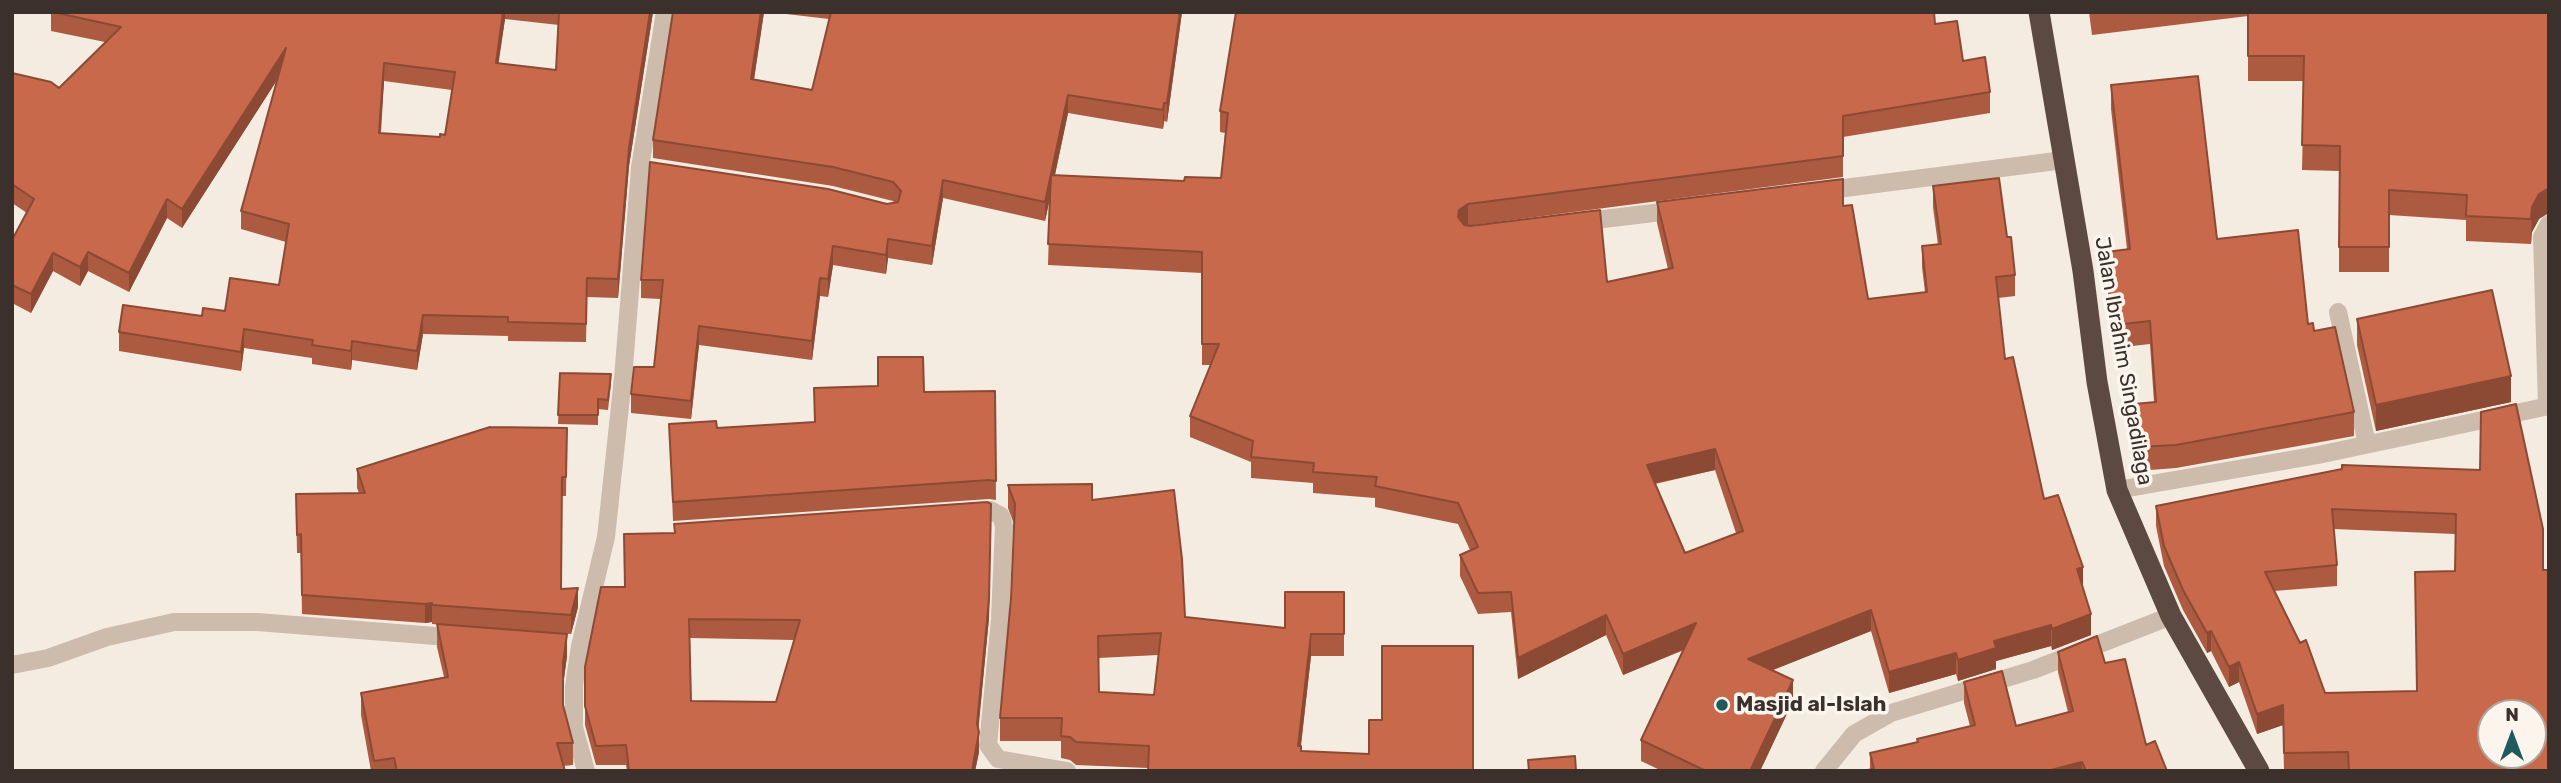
<!DOCTYPE html>
<style>
body{margin:0}
#map{position:relative;width:2561px;height:783px;overflow:hidden;background:#f4ebe1;font-family:Rubik,sans-serif}
canvas{display:block}
.frame{position:absolute;inset:0;border:14px solid #3b302b;pointer-events:none}
.north{position:absolute;left:2477px;top:699px;width:70px;height:70px;box-sizing:border-box;background:#fbf5ee;border:2px solid #aea6a0;border-radius:50%;rotate:0deg;font-size:19px;font-weight:700;line-height:28px;text-align:center;color:#3b302b}
.north::after{content:'';display:block;margin:auto;width:24px;height:32px;background:#1f5a5e;clip-path:polygon(50% 0,100% 100%,50% 72%,0 100%)}
</style>
<div id="map">
<canvas width="2561" height="783"></canvas>
<div class="frame"></div>
<div class="north">N</div>
</div>
<script>
const g = document.querySelector('canvas').getContext('2d');
g.lineJoin = 'round';
const toPath = rows => new Path2D(rows.map(r => 'M' + r).join(''));
function strokePath(path, color, width, dash) { g.strokeStyle = color; g.lineWidth = width; g.lineCap = dash ? 'butt' : 'round'; g.setLineDash(dash || []); g.stroke(path); }
function fillPath(path, color) { g.fillStyle = color; g.fill(path, 'evenodd'); }
function write(font, color, halo, rows, align = 'center') {
  g.font = font + ' Rubik,sans-serif'; g.lineWidth = 7; g.setLineDash([]); g.textBaseline = 'middle'; g.strokeStyle = halo; g.fillStyle = color; for (const [text, x, y, turn = 0] of rows) {
    g.save(); g.translate(x, y); g.rotate((+turn || 0) * Math.PI / 180); g.textAlign = isNaN(turn) ? turn : align; if (halo) g.strokeText(text, 0, 0); g.fillText(text, 0, 0); g.restore();
  }
}
const minor = toPath([
 [1821,191,2064,160],
 [1578,222,1679,210],
 [2338,312,2367,444],
 [2547,406,2542,237,2549,224],
 [2117,490,2318,455,2549,406],
 [970,512,990,510,1001,516,1004,526,1000,619,988,745,998,759,1067,771],
 [12,665,48,658,107,637,174,622,257,622,461,638],
 [586,771,574,727,574,686,580,646,606,537,623,378,640,168,665,12],
 [1824,771,1854,734,1891,713,2033,670,2171,616]
]);
const highway = toPath([
 [2039,12,2083,271,2097,382,2117,490,2171,616,2259,771]
]);
const wall = toPath([
 [51,12,653,12,629,166,618,298,587,297,586,342,508,341,508,336,423,334,417,370,352,360,351,370,312,364,312,358,244,348,241,371,119,351,119,332,225,311,279,285,286,242,241,229,241,211,277,80,182,228,167,218,129,292,88,271,80,286,53,271,31,313,12,303,12,240,27,213,12,203,12,73,59,88,105,42,51,31],
 [505,19,559,25,556,70,498,63],
 [384,81,452,90,445,135,440,137,381,133],
 [764,12,754,80,812,90,829,19,769,12,1182,12,1167,122,1164,121,1163,129,1068,113,1055,175,1184,181,1221,178,1225,133,1220,132,1220,111,1935,24,1963,61,1990,92,1990,113,1843,137,1843,177,1466,226,1607,282,1668,269,1657,223,1657,202,1843,206,1868,299,1925,292,1922,267,1922,246,1938,245,1933,207,1933,186,2007,237,2015,275,2015,296,1998,298,2005,359,2044,499,2083,588,2091,635,2052,650,2051,646,1996,661,1996,669,1958,681,1956,674,1889,693,1871,631,1772,670,1793,701,1760,771,1662,771,1641,761,1641,740,1684,650,1623,675,1606,635,1518,679,1511,612,1478,614,1460,576,1460,555,1470,550,1458,524,1375,507,1375,498,1313,493,1313,483,1251,478,1251,462,1190,437,1190,416,1211,365,1202,365,1202,273,1048,265,1050,198,1045,221,943,198,932,265,888,258,886,274,833,265,828,297,820,296,812,360,699,345,691,419,631,413,631,394,654,367,661,299,641,298,641,280,894,202,893,201,833,186,653,158,653,140],
 [1715,470,1736,533,1685,553,1655,484],
 [2089,12,2549,12,2539,219,2532,232,2531,244,2466,241,2466,220,2389,215,2389,272,2339,272,2339,171,2302,170,2304,81,2248,81,2248,16,2092,35],
 [2111,85,2217,239,2308,324,2314,331,2354,412,2354,436,2176,468,2137,471,2134,427,2134,404,2154,402,2150,344,2114,348,2106,275,2106,252,2127,249,2111,109],
 [2357,319,2511,402,2376,431,2357,345],
 [560,373,611,384,608,410,598,409,598,425,558,424],
 [814,388,924,392,995,391,996,500,989,499,673,521,669,424,717,428,814,422],
 [567,428,566,496,562,496,561,589,578,607,571,634,432,624,432,622,425,623,302,614,301,553,297,553,296,494,359,493,357,488,357,469],
 [2480,470,2543,570,2549,771,2284,771,2283,725,2257,734,2239,682,2229,687,2211,651,2207,653,2183,610,2164,566,2156,526,2156,506],
 [2334,529,2455,534,2455,571,2417,691,2325,693,2274,591,2337,586,2337,565],
 [1008,485,1092,500,1185,617,1285,628,1344,592,1344,656,1311,656,1301,746,1301,751,1473,771,1148,768,1076,765,1070,760,1061,758,1061,741,1000,741,1000,718,1011,598,1014,524,1008,508],
 [1158,655,1154,695,1099,692,1098,658],
 [991,524,989,618,978,729,979,752,975,771,627,771,626,765,596,765,585,725,585,667,625,587],
 [690,638,795,640,776,702,691,701],
 [437,624,567,656,563,686,563,705,573,743,573,765,563,766,565,771,371,771,361,715,361,693,444,677,437,647],
 [2058,652,2105,663,2146,745,2167,771,1861,771,1870,769,1870,753,1917,743,1917,739,1970,726,1964,703,1964,682,2016,726,2068,712,2058,672]
]);
const shadedWall = toPath([
 [503,12,505,12,505,19,496,81,496,63],
 [650,12,653,12,629,166,618,298,618,279,629,148],
 [761,12,764,12,751,98,751,79],
 [1180,12,1182,12,1167,122,1167,103],
 [286,48,286,66,182,228,182,209],
 [384,63,384,81,379,151,379,133],
 [1068,95,1068,113,1045,221,1045,202],
 [1164,103,1164,121,1163,129,1163,110],
 [943,180,943,198,932,265,932,246],
 [2549,188,2549,213,2539,219,2532,232,2531,244,2532,207,2539,194],
 [167,199,167,218,129,292,129,273],
 [1468,204,1468,225,1459,231,1458,217,1459,210],
 [888,239,888,258,886,274,886,255],
 [833,246,833,265,828,297,828,279],
 [88,252,88,271,80,286,80,267],
 [53,253,53,271,31,313,31,294],
 [820,278,820,296,812,360,812,341],
 [423,315,423,334,417,370,417,351],
 [699,326,699,345,691,419,691,401],
 [244,329,244,348,241,371,241,352],
 [352,341,352,360,351,370,351,351],
 [2511,376,2511,402,2376,431,2376,405],
 [1715,449,1715,470,1647,485,1647,465],
 [991,504,989,618,977,744,977,724],
 [2083,567,2083,588,2077,569],
 [578,588,578,607,571,634,571,615],
 [432,603,432,622,425,623,425,604],
 [1871,610,1871,631,1748,680,1748,659],
 [2091,614,2091,635,2052,650,2052,629],
 [1606,615,1606,635,1518,679,1518,658],
 [1696,623,1696,644,1623,675,1623,654],
 [2051,625,2051,646,1996,661,1996,669,1958,681,1958,660,1994,641],
 [2211,631,2211,651,2207,653,2207,633],
 [567,634,567,656,563,686,563,663],
 [1311,634,1311,656,1298,769,1298,746],
 [1956,653,1956,674,1889,693,1889,672],
 [2239,662,2239,682,2229,687,2229,667],
 [1793,680,1793,701,1760,771,1750,771],
 [2283,705,2283,725,2257,734,2257,714],
 [979,732,979,752,975,771,972,771],
 [2082,762,2082,771,2047,771]
]);
const building = toPath([
 [53,12,503,12,496,63,556,70,559,12,650,12,629,148,618,279,587,278,586,324,508,322,508,317,423,315,417,351,352,341,351,351,312,345,313,340,244,329,241,352,119,332,123,305,202,316,203,308,225,311,230,278,279,285,289,224,241,211,286,48,182,209,167,199,129,273,88,252,80,267,53,253,31,294,12,285,12,240,34,199,12,184,12,73,51,82,59,88,121,27,53,12],
 [384,63,455,72,445,135,440,134,440,137,379,133,384,63],
 [673,12,761,12,751,79,812,90,831,12,1180,12,1167,103,1164,103,1163,110,1068,95,1045,202,943,180,932,246,888,239,886,255,833,246,828,279,820,278,812,341,699,326,691,401,631,394,634,367,654,367,663,280,641,280,650,162,828,189,887,204,898,202,901,191,893,182,833,167,653,140,673,12],
 [1236,12,1934,12,1935,24,1957,21,1963,61,1985,57,1990,92,1843,116,1843,156,1468,204,1459,210,1458,217,1464,225,1470,226,1600,210,1607,282,1673,268,1657,202,1843,179,1843,206,1852,205,1868,299,1927,292,1922,246,1941,244,1933,186,1999,178,2007,237,2011,237,2015,275,1996,277,2005,359,2013,357,2044,499,2058,495,2083,567,2077,569,2091,614,2052,629,2051,625,1994,641,1996,648,1958,660,1956,653,1889,672,1871,610,1748,659,1793,680,1750,771,1706,771,1641,740,1696,623,1623,654,1606,615,1518,658,1511,592,1478,593,1460,555,1478,547,1458,503,1375,486,1377,477,1313,472,1314,463,1251,457,1253,441,1190,416,1219,344,1202,344,1202,252,1048,244,1051,175,1184,181,1185,177,1221,178,1228,113,1220,111,1236,12],
 [1715,449,1743,531,1685,553,1647,465,1715,449],
 [2248,12,2549,12,2549,188,2539,194,2532,207,2531,219,2466,216,2467,195,2389,190,2389,247,2339,247,2340,146,2302,145,2304,56,2248,56,2248,12],
 [2198,76,2217,239,2298,230,2308,324,2313,323,2314,331,2335,327,2354,412,2176,445,2137,447,2134,404,2156,402,2150,321,2114,325,2106,252,2130,249,2111,85,2198,76],
 [2492,290,2511,376,2376,405,2357,319,2492,290],
 [878,357,923,357,924,392,995,391,996,481,989,480,673,502,669,424,716,421,717,428,815,422,814,388,878,386,878,357],
 [560,373,611,374,608,400,598,399,598,415,558,415,560,373],
 [2516,404,2543,529,2543,570,2549,570,2549,771,2349,771,2348,752,2284,753,2283,705,2257,714,2239,662,2229,667,2211,631,2207,633,2183,590,2164,546,2156,506,2342,469,2342,465,2480,470,2481,412,2516,404],
 [2332,509,2456,514,2455,571,2415,572,2417,691,2325,693,2306,640,2300,643,2265,572,2337,565,2332,509],
 [2491,713,2533,713,2533,755,2491,755,2491,713],
 [490,427,567,428,566,477,562,477,561,589,578,588,571,615,432,605,432,603,425,604,302,595,301,534,297,535,296,494,365,493,357,469,490,427],
 [1092,484,1092,500,1174,490,1182,559,1185,617,1285,628,1285,592,1344,592,1344,634,1311,634,1298,746,1301,746,1301,751,1369,754,1369,720,1382,720,1382,646,1473,646,1473,771,1148,771,1149,746,1076,742,1070,737,1061,736,1062,718,1000,718,1011,598,1015,504,1008,485,1092,484],
 [1161,633,1154,695,1099,692,1098,636,1161,633],
 [987,502,991,504,989,599,977,724,979,732,972,771,629,771,626,745,596,746,585,706,585,667,601,587,625,587,624,534,675,533,674,524,987,502],
 [689,619,800,620,776,702,691,701,689,619],
 [437,624,567,634,563,663,563,705,573,743,557,743,565,771,397,771,394,758,374,761,361,693,448,677,437,624],
 [2097,636,2105,663,2125,659,2146,745,2155,741,2167,771,2086,771,2082,762,2047,771,1861,771,1874,769,1870,753,1918,742,1917,739,1975,725,1964,682,2002,671,2016,726,2073,711,2058,652,2097,636],
 [1575,756,1576,771,1529,771,1528,760,1575,756]
]);
const markers = [
 [1722,705,7,"#1f5a5e"]
];
const streetNames = [
 ["Jalan Ibrahim Singadilaga",2123,361,80]
];
const poiNames = [
 ["Masjid al-Islah",1736,705]
];
strokePath(minor, '#cdbbac', 18);
strokePath(highway, '#5c4a42', 21);
fillPath(wall, '#ac5a40');
fillPath(shadedWall, '#8c4a34');
fillPath(building, '#c8694b');
strokePath(building, '#8c4a34', 2);
for (const [x, y, r, color] of markers) { const dot = new Path2D(); dot.arc(x, y, r, 0, 2 * Math.PI); g.fillStyle = color; g.fill(dot); strokePath(dot, '#fbf5ee', 2.5); }
write('21px', '#3b302b', '#fbf5ee', streetNames);
write('bold 21px', '#3b302b', '#fbf5ee', poiNames, 'left');
</script>
